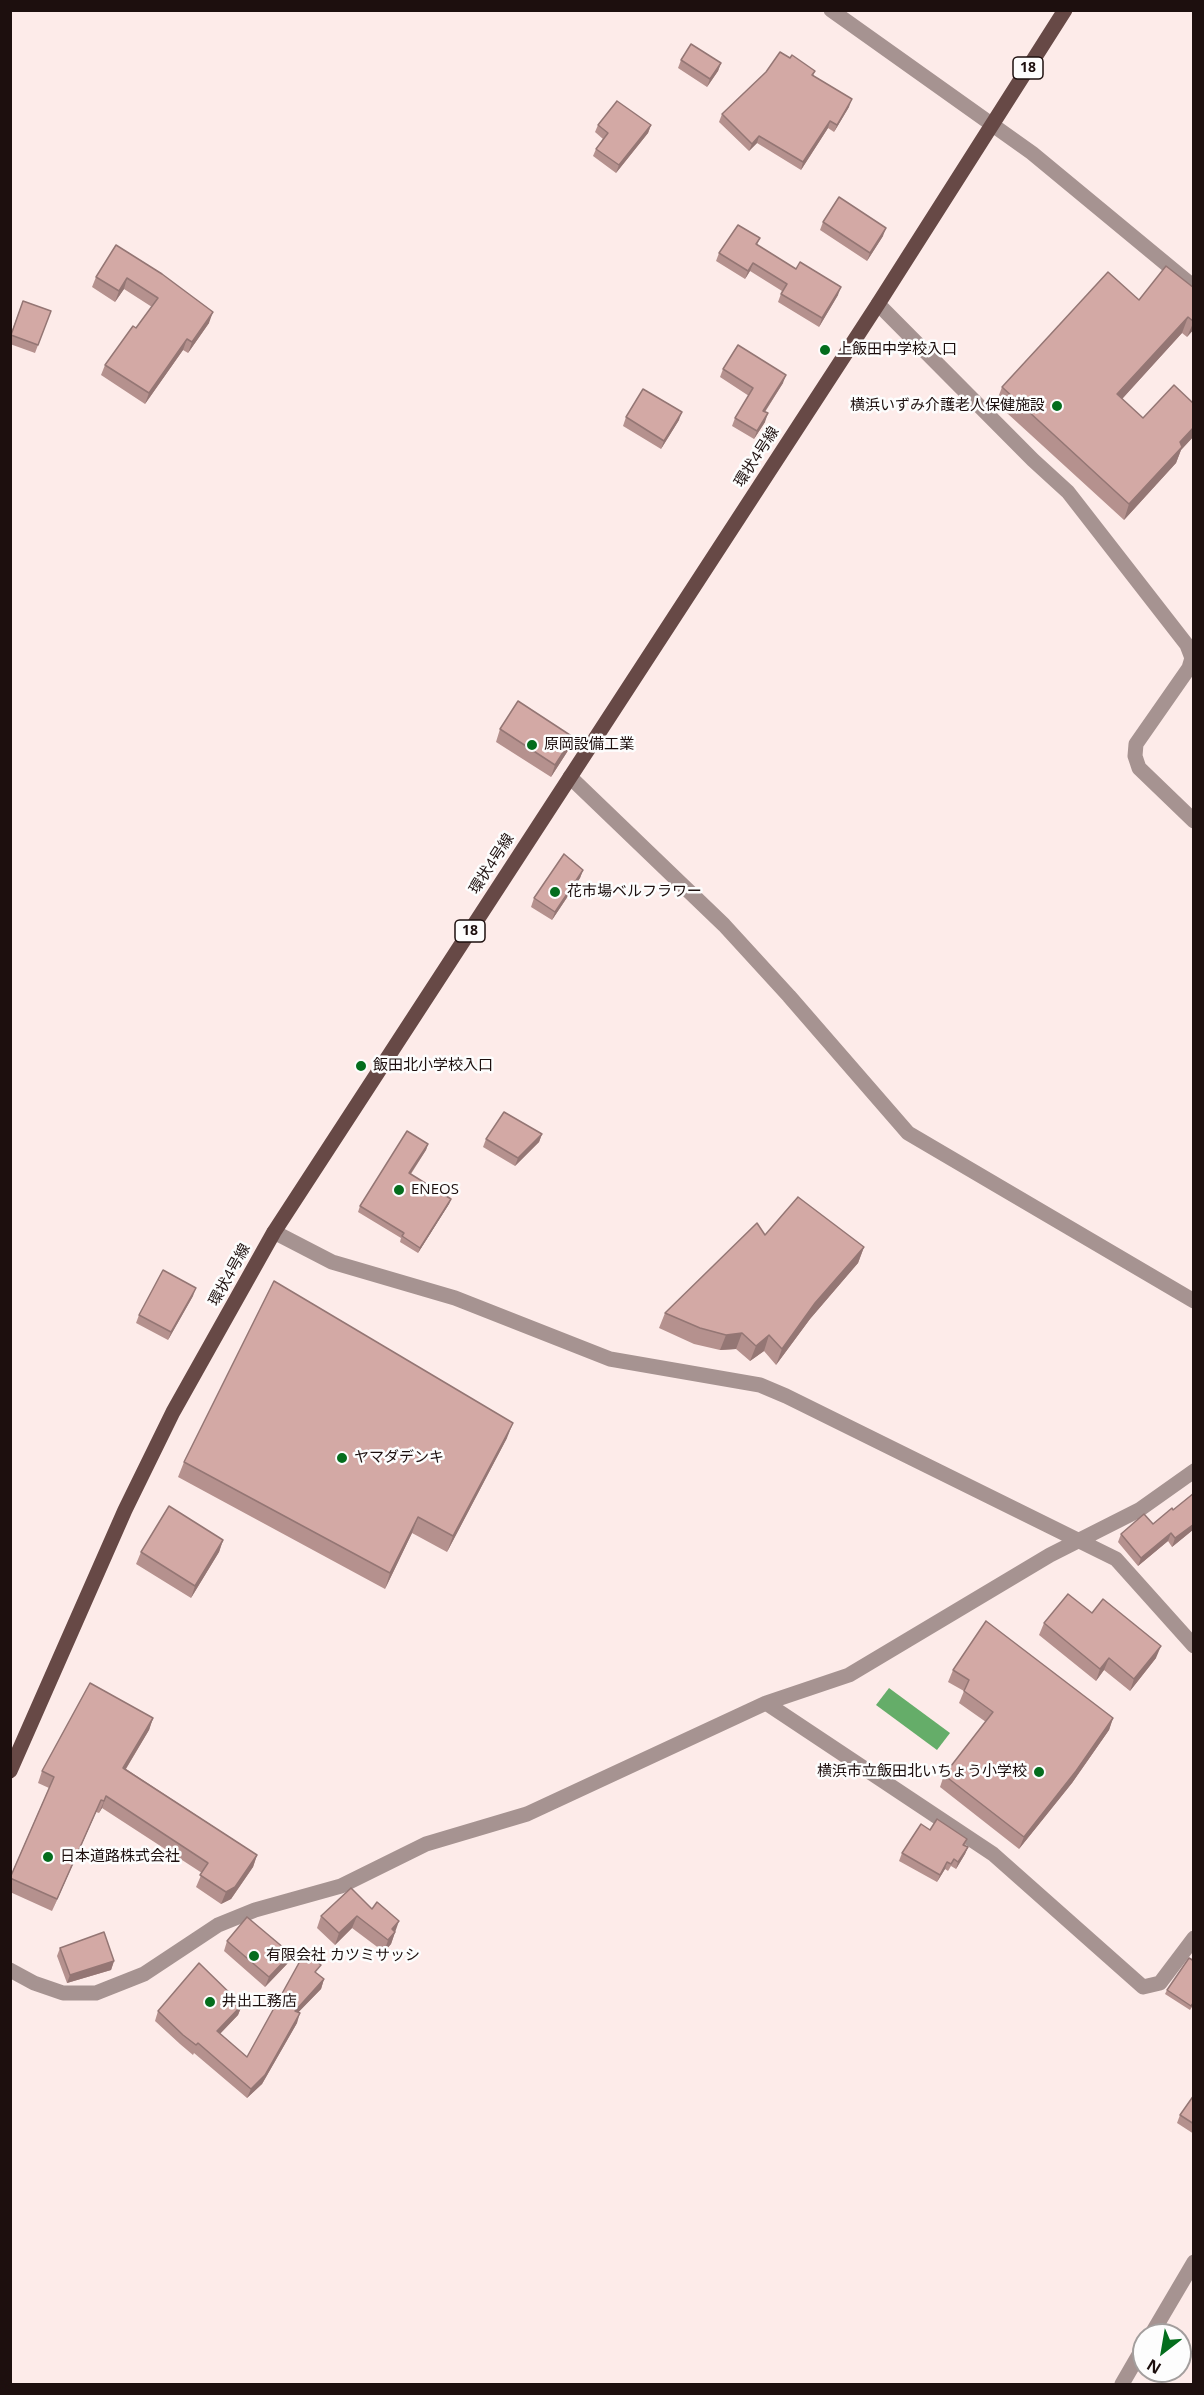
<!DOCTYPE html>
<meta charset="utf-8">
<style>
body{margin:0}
#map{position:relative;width:1204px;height:2395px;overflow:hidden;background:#fdebe9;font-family:"Open Sans",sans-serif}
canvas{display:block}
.frame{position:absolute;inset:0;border:12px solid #1d0f0e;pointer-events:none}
.north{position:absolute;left:1132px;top:2323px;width:60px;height:60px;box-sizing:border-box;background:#fdfdfd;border:2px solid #a39e9d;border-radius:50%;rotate:211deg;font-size:16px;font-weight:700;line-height:24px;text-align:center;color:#1d0f0e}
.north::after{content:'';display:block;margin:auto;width:21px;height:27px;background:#046d1d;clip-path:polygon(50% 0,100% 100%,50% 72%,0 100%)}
</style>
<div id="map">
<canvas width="1204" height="2395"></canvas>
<div class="frame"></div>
<div class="north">N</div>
</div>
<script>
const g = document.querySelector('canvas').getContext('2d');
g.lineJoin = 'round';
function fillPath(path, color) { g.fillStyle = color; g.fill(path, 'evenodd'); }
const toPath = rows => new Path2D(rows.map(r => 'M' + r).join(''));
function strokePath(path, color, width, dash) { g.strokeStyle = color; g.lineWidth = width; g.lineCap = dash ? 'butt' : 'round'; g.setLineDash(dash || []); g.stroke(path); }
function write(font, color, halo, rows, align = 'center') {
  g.font = font + ' "Open Sans","Noto Sans JP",sans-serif'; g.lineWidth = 5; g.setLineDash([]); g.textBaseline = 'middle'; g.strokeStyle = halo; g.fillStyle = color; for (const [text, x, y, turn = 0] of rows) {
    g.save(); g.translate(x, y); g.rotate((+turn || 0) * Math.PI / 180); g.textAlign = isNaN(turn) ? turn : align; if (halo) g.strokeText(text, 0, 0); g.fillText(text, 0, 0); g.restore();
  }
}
const water = toPath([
 [889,1688,950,1733,937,1750,876,1705]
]);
const minor = toPath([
 [831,10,1032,153,1194,287],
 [878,304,1033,460,1068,492,1187,645,1192,658,1189,668,1136,744,1135,756,1139,768,1194,821],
 [570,777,724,925,789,996,908,1133,1194,1301],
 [274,1232,332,1262,455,1298,610,1359,760,1385,786,1396,1116,1559,1194,1646],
 [766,1703,993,1854,1143,1987,1160,1983,1194,1938],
 [10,1970,34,1983,63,1993,96,1993,144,1974,218,1925,255,1910,341,1886,426,1844,527,1814,766,1703,849,1675,1050,1555,1139,1510,1194,1471],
 [1151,2335,1194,2262],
 [1122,2384,1144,2346]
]);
const major = toPath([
 [10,1771,125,1510,173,1412,274,1232,878,304,1065,10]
]);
const wall = toPath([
 [790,58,815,71,813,76,849,107,834,132,828,128,801,170,757,143,749,151,719,122,722,114],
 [681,60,721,63,718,71,707,87,678,68],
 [598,125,651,125,648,133,616,173,593,156,596,149,603,139,595,132],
 [823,222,883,236,867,261,820,230],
 [760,238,757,245,838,295,819,327,778,302,782,291,750,271,745,279,716,261,719,253],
 [116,245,209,323,188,353,183,350,145,404,101,375,105,365,136,328,152,307,124,289,115,302,92,287,96,277],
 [1194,288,1194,329,1187,337,1182,333,1122,399,1143,418,1194,404,1194,436,1181,450,1176,463,1124,520,996,403,1002,387,1139,300],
 [23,301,51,311,35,353,10,344,10,336],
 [723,369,783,383,765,412,765,422,754,439,732,426,735,418,749,396,720,377],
 [626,417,679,420,661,449,623,426],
 [500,729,569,749,551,777,496,742],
 [583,870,580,878,552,920,531,907,534,898],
 [542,1134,539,1142,515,1166,483,1147,486,1139],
 [428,1144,426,1150,411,1174,451,1199,449,1204,418,1253,400,1242,401,1238,358,1212,360,1206],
 [765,1235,864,1247,858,1263,810,1319,776,1365,764,1351,750,1361,736,1349,720,1350,694,1344,659,1328,665,1313],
 [193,1296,168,1340,136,1323,139,1315],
 [507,1438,447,1552,412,1533,385,1589,178,1477,184,1462],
 [1194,1493,1194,1529,1172,1547,1168,1541,1138,1566,1118,1542,1121,1534,1153,1524,1173,1510],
 [223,1540,219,1552,191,1598,136,1564,141,1552],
 [1092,1613,1156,1658,1130,1691,1104,1670,1096,1681,1039,1635,1044,1623],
 [953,1670,1113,1718,1109,1730,1072,1783,1019,1849,940,1787,944,1775,986,1722,959,1703,964,1691,948,1682],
 [153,1718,149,1730,126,1769,257,1855,253,1867,231,1899,221,1904,196,1887,202,1873,102,1808,99,1813,96,1812,52,1911,10,1892,10,1877,49,1788,38,1783,42,1771],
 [930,1830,967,1839,965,1845,968,1847,965,1854,956,1869,951,1866,948,1871,945,1869,937,1882,899,1861,902,1853],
 [351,1888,395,1932,391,1944,384,1952,352,1928,335,1945,317,1928,321,1916],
 [227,1941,291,1954,287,1964,265,1987,224,1951],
 [60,1948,114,1961,111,1970,67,1983,57,1956],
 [1194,1961,1194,2004,1190,2010,1165,1994,1167,1990],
 [318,1974,324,1979,321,1989,298,2012,297,2023,262,2084,247,2098,194,2053,193,2055,180,2044,155,2021,158,2011,242,2005,238,2015,220,2034,247,2057],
 [1194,2095,1194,2134,1177,2123,1180,2115]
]);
const shadedWall = toPath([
 [721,63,718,71,707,87,710,79],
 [852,99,849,107,834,132,837,125],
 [830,121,828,128,801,170,803,162],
 [651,125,648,133,616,173,619,165],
 [759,136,757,143,749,151,752,144],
 [886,228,883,236,867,261,870,253],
 [753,263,750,271,745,279,748,271],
 [127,278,124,289,115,302,119,291],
 [841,287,838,295,819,327,822,318],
 [213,312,209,323,188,353,192,342],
 [1188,317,1182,333,1112,410,1117,394],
 [1194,321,1194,329,1187,337],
 [187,339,183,350,145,404,149,393],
 [786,375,783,383,760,419,763,411],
 [682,412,679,420,661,449,664,441],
 [768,413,765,422,754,439,757,431],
 [1194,427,1194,436,1181,450,1176,463,1124,520,1129,504,1180,442],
 [573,737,569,749,551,777,555,765],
 [583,870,580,878,552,920,555,912],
 [542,1134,539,1142,515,1166,518,1158],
 [428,1144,426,1150,407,1179,409,1173],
 [451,1199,449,1204,418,1253,420,1248],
 [864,1247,858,1263,810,1319,776,1365,782,1349,815,1303],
 [196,1288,193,1296,168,1340,171,1332],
 [742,1333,736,1349,720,1350,726,1335],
 [769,1335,764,1351,750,1361,756,1346],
 [513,1423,507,1438,447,1552,453,1536],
 [418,1517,412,1533,385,1589,390,1573],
 [1194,1524,1194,1529,1172,1547,1175,1538],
 [1171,1533,1168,1541,1138,1566,1141,1558],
 [223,1540,219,1552,191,1598,195,1586],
 [1161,1646,1156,1658,1130,1691,1134,1679],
 [1109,1658,1104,1670,1096,1681,1100,1669],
 [153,1718,149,1730,119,1780,123,1768],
 [1113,1718,1109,1730,1072,1783,1019,1849,1024,1837],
 [106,1796,102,1808,99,1813,104,1801],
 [101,1800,96,1812,52,1911,57,1899],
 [968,1847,965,1854,956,1869,958,1862],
 [257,1855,253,1867,231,1899,221,1904,226,1892],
 [947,1862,945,1869,937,1882,940,1875],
 [357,1916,352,1928,335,1945,339,1933],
 [399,1921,391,1944,384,1952,392,1929],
 [291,1954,287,1964,265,1987,269,1977],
 [114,1961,111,1970,67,1983,70,1975],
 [324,1979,321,1989,291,2020,295,2011],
 [242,2005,238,2015,213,2041,217,2031],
 [300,2013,297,2023,262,2084,247,2098,251,2089]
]);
const building = toPath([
 [691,44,721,63,710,79,681,60,691,44],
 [780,52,790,58,792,55,815,71,812,75,852,99,837,125,830,121,803,162,759,136,752,144,722,114,766,72,780,52],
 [617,101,651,125,619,165,596,149,608,133,598,125,617,101],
 [839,197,886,228,870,253,823,222,839,197],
 [738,225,760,238,756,244,796,269,800,262,841,287,822,318,781,294,787,284,753,263,748,271,719,253,738,225],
 [116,245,162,274,213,312,192,342,187,339,149,393,105,365,133,326,136,328,158,298,127,278,119,291,96,277,116,245],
 [1166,266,1194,288,1194,321,1193,321,1188,317,1117,394,1143,418,1174,385,1194,404,1194,427,1180,442,1182,447,1129,504,1002,387,1108,272,1139,300,1166,266],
 [23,301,51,311,38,345,11,335,23,301],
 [738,345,786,375,763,411,768,413,757,431,735,418,753,388,723,369,738,345],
 [643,389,682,412,664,441,626,417,643,389],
 [518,701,573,737,555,765,500,729,518,701],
 [564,854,583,870,555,912,534,898,564,854],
 [504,1112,542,1134,518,1158,486,1139,504,1112],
 [407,1131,428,1144,409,1173,451,1199,420,1248,402,1236,404,1233,360,1206,407,1131],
 [798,1197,864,1247,815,1303,782,1349,769,1335,756,1346,742,1333,726,1335,700,1328,665,1313,757,1223,765,1235,798,1197],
 [163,1270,196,1288,171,1332,139,1315,163,1270],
 [274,1281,513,1423,453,1536,418,1517,390,1573,184,1462,274,1281],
 [1194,1493,1194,1524,1175,1538,1171,1533,1141,1558,1121,1534,1144,1514,1153,1524,1172,1508,1173,1510,1194,1493],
 [169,1506,223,1540,195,1586,141,1552,169,1506],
 [1068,1594,1092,1613,1103,1599,1161,1646,1134,1679,1109,1658,1100,1669,1044,1623,1068,1594],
 [986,1621,1113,1718,1076,1771,1024,1837,944,1775,993,1712,964,1691,969,1680,953,1670,986,1621],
 [90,1683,153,1718,123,1768,257,1855,235,1887,226,1892,200,1875,208,1863,106,1796,104,1801,101,1800,57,1899,10,1878,54,1777,42,1771,90,1683],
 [937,1819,967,1839,963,1845,968,1847,958,1862,954,1859,951,1864,947,1862,940,1875,902,1853,921,1824,930,1830,937,1819],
 [351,1888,372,1909,377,1902,399,1921,392,1929,395,1932,388,1940,357,1916,339,1933,321,1916,351,1888],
 [247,1917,291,1954,269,1977,227,1941,247,1917],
 [104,1932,114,1961,70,1975,60,1948,104,1932],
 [305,1952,321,1965,315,1972,324,1979,295,2011,300,2013,265,2075,251,2089,198,2043,196,2045,183,2035,158,2011,199,1963,242,2005,217,2031,247,2057,305,1952],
 [1189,1958,1194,1961,1194,2002,1191,2006,1167,1990,1189,1958],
 [1194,2095,1194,2124,1180,2115,1194,2095]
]);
const markers = [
 [825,350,6,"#046d1d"],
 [1057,406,6,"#046d1d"],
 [532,745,6,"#046d1d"],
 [555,892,6,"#046d1d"],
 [361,1066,6,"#046d1d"],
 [399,1190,6,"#046d1d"],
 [342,1458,6,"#046d1d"],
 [1039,1772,6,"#046d1d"],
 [48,1857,6,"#046d1d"],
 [254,1956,6,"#046d1d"],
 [210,2002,6,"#046d1d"]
];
const shields = [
 [1028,68,30],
 [470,931,30]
];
const shieldNames = [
 ["18",1028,68],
 ["18",470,931]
];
const poiNames = [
 ["上飯田中学校入口",837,350],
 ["横浜いずみ介護老人保健施設",1045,406,"right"],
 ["原岡設備工業",544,745],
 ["花市場ベルフラワー",567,892],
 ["飯田北小学校入口",373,1066],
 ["ENEOS",411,1190],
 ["ヤマダデンキ",354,1458],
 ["横浜市立飯田北いちょう小学校",1027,1772,"right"],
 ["日本道路株式会社",60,1857],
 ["有限会社 カツミサッシ",266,1956],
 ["井出工務店",222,2002]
];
const streetNames = [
 ["環状4号線",757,457,-57],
 ["環状4号線",492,864,-57],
 ["環状4号線",230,1275,-61]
];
fillPath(water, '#65ad69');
strokePath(minor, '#a69391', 15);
strokePath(major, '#674946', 15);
fillPath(wall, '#b5918e');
fillPath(shadedWall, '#947674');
fillPath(building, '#d3a9a5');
strokePath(building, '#947674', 1.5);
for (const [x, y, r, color] of markers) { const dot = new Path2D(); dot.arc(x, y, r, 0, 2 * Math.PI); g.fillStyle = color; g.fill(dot); strokePath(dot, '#fdfdfd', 2); }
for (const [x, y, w] of shields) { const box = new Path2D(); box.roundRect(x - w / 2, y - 11, w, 22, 4.5); g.fillStyle = '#fdfdfd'; g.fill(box); strokePath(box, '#1d0f0e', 1.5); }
write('bold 14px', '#1d0f0e', null, shieldNames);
write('15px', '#1d0f0e', '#fdfdfd', poiNames, 'left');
write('15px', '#1d0f0e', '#fdfdfd', streetNames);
</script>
